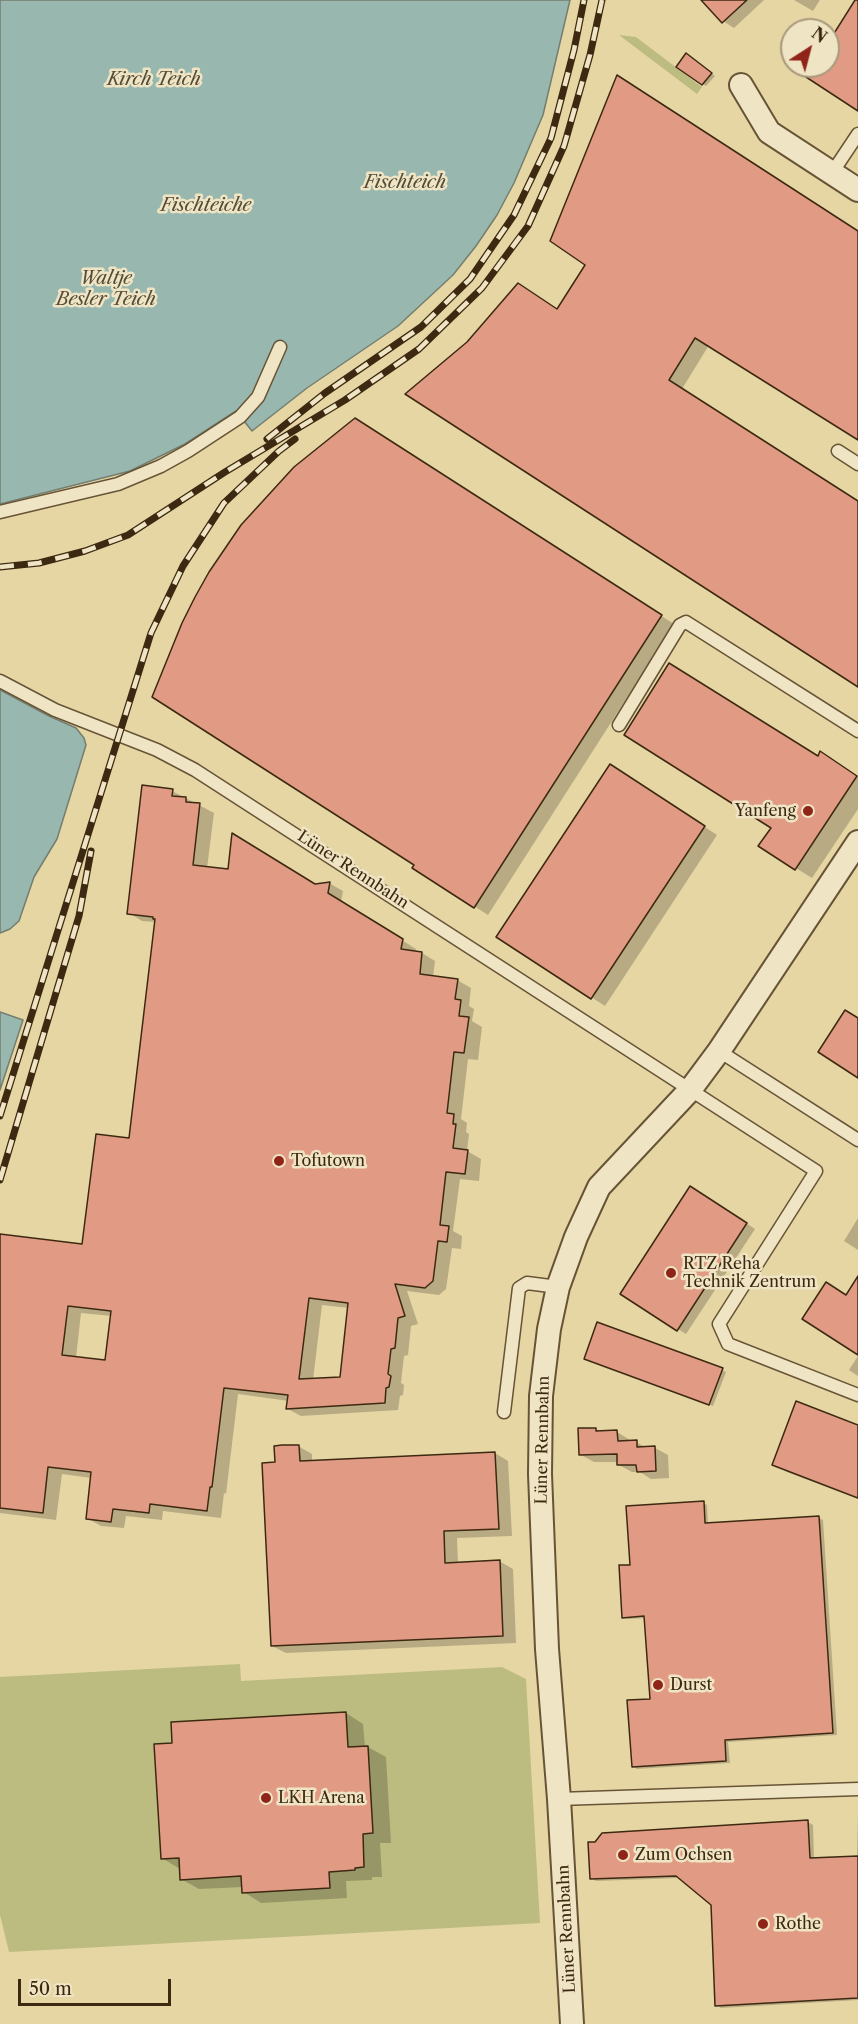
<!DOCTYPE html>
<meta charset="utf-8">
<style>
body{margin:0}
#map{position:relative;width:858px;height:2024px;overflow:hidden;background:#e6d6a4;font-family:"Libre Caslon Text",serif}
canvas{display:block}
.north{position:absolute;left:780px;top:18px;width:60px;height:60px;box-sizing:border-box;background:#efe4c4;border:2px solid #a8997c;border-radius:50%;rotate:36deg;font-size:16px;font-weight:700;line-height:24px;text-align:center;color:#3d2911}
.north::after{content:'';display:block;margin:auto;width:21px;height:27px;background:#8f2418;clip-path:polygon(50% 0,100% 100%,50% 72%,0 100%)}
.scale{position:absolute;left:18px;top:1979px;width:153px;height:27px;box-sizing:border-box;border:3px solid #3d2911;border-top:0;padding-left:8px;font-size:18px;line-height:21px;white-space:nowrap;color:#3d2911;-webkit-text-stroke:4px #efe4c4;paint-order:stroke}
</style>
<div id="map">
<canvas width="858" height="2024"></canvas>
<div class="north">N</div>
<div class="scale">50 m</div>
</div>
<script>
const g = document.querySelector('canvas').getContext('2d');
g.lineJoin = 'round';
function fillPath(path, color) { g.fillStyle = color; g.fill(path, 'evenodd'); }
const toPath = rows => new Path2D(rows.map(r => 'M' + r).join(''));
function strokePath(path, color, width, dash) { g.strokeStyle = color; g.lineWidth = width; g.lineCap = dash ? 'butt' : 'round'; g.setLineDash(dash || []); g.stroke(path); }
function write(font, color, halo, rows, align = 'center') {
  g.font = font + ' "Libre Caslon Text",serif'; g.lineWidth = 5; g.setLineDash([]); g.textBaseline = 'middle'; g.strokeStyle = halo; g.fillStyle = color; for (const [text, x, y, turn = 0] of rows) {
    g.save(); g.translate(x, y); g.rotate((+turn || 0) * Math.PI / 180); g.textAlign = isNaN(turn) ? turn : align; if (halo) g.strokeText(text, 0, 0); g.fillText(text, 0, 0); g.restore();
  }
}
const green = toPath([
 [619,35,636,37,702,87,697,94],
 [240,1664,241,1681,502,1667,526,1679,540,1923,9,1952,0,1915,0,1677]
]);
const water = toPath([
 [0,0,570,0,543,115,514,183,497,215,476,246,453,275,398,326,307,388,252,431,236,411,185,444,130,471,0,504,0,0],
 [0,690,49,716,76,728,84,738,86,745,57,839,34,877,19,921,10,929,0,933,0,690],
 [0,1012,23,1020,0,1090,0,1012]
]);
const shadow = toPath([
 [703,0,764,0,734,28,723,21],
 [794,0,820,0,813,11],
 [690,58,715,76,706,86,679,66],
 [858,232,858,438,709,345,682,389,858,501,858,685,559,310],
 [368,428,674,624,488,915,414,868,416,864],
 [818,757,837,763,858,776,858,809,812,878,760,846],
 [624,774,717,835,605,1006,498,937],
 [172,791,214,813,207,868,316,886,329,883,343,891,341,902,416,949,415,952,422,953,435,961,433,977,457,980,471,988,469,1006,474,1009,472,1021,482,1027,478,1060,468,1059,461,1119,467,1123,466,1132,469,1134,467,1151,481,1159,479,1181,460,1179,453,1231,462,1236,461,1249,452,1248,446,1289,439,1295,407,1291,418,1324,411,1326,408,1355,404,1356,401,1383,404,1385,403,1395,400,1396,398,1410,301,1416,288,1409,289,1401,238,1394,226,1494,224,1493,221,1518,163,1511,162,1520,126,1516,124,1528,101,1526,87,1518,92,1478,62,1474,56,1520,0,1513,0,1235,84,1246,130,1139,156,922,142,921,129,913],
 [322,1305,349,1308,341,1378,313,1380],
 [81,1313,112,1316,106,1361,76,1358],
 [700,1193,755,1229,686,1334,678,1329],
 [858,1218,858,1250,844,1241],
 [858,1356,858,1376,849,1370],
 [589,1360,722,1370,726,1372,713,1406],
 [858,1427,858,1499,787,1472,774,1464],
 [596,1429,601,1432,617,1432,630,1440,631,1442,636,1442,647,1448,655,1448,668,1455,669,1478,651,1479,640,1472,632,1472,619,1465,619,1462,594,1462,581,1455],
 [298,1446,312,1454,312,1462,495,1453,508,1461,512,1536,457,1538,458,1563,499,1561,513,1569,516,1643,286,1653,272,1646,276,1463],
 [703,1503,707,1505,708,1525,819,1518,823,1520,837,1735,728,1742,730,1763,637,1769,633,1766,651,1700,646,1618,628,1619,624,1617,632,1566],
 [346,1713,363,1724,365,1747,368,1747,386,1757,391,1843,380,1843,382,1877,372,1877,372,1880,346,1881,347,1898,261,1903,244,1892,243,1887,199,1889,181,1879,180,1869,162,1858,174,1744],
 [858,1812,858,2000,721,2008,717,2005,712,1904,681,1878,596,1881,591,1878,808,1822,813,1825,814,1859,857,1857]
]);
const building = toPath([
 [701,0,747,0,722,23,701,0],
 [855,0,858,0,858,111,806,77,813,66,828,66,828,43,855,0],
 [686,53,712,73,702,85,676,67,686,53],
 [617,75,858,231,858,440,695,338,669,380,858,501,858,687,405,394,467,342,518,283,557,309,585,265,550,241,617,75],
 [355,418,662,615,474,908,412,868,414,865,152,697,182,623,195,597,209,572,241,525,294,467,355,418],
 [669,663,818,756,820,751,857,776,795,870,758,846,771,828,624,735,669,663],
 [610,764,705,826,591,999,496,937,610,764],
 [142,785,173,789,172,796,186,797,186,802,200,803,193,865,228,869,232,833,315,884,330,882,328,893,403,939,401,949,422,952,420,974,458,979,455,999,461,1000,459,1016,469,1017,464,1053,454,1052,447,1113,454,1114,453,1124,456,1124,453,1148,468,1150,465,1174,446,1172,440,1225,449,1226,447,1242,438,1241,433,1281,425,1288,395,1284,405,1316,398,1318,395,1348,391,1349,388,1374,391,1376,389,1387,386,1388,385,1403,286,1409,288,1395,224,1388,212,1487,210,1487,207,1511,150,1504,149,1513,113,1509,111,1522,86,1519,91,1472,48,1467,43,1513,0,1508,0,1234,82,1244,96,1134,129,1138,155,919,153,919,153,917,127,914,142,785],
 [309,1298,348,1303,340,1377,299,1379,309,1298],
 [68,1306,111,1311,105,1360,62,1355,68,1306],
 [845,1010,858,1018,858,1078,818,1052,845,1010],
 [690,1186,747,1223,677,1331,620,1294,690,1186],
 [858,1276,858,1355,802,1319,826,1282,846,1295,858,1276],
 [597,1322,723,1368,709,1405,584,1359,597,1322],
 [796,1401,858,1425,858,1498,772,1465,796,1401],
 [578,1428,596,1428,596,1431,617,1430,618,1441,637,1440,637,1447,655,1446,656,1471,637,1472,636,1465,617,1465,617,1454,579,1455,578,1428],
 [282,1445,299,1445,300,1461,495,1452,499,1529,444,1531,445,1563,500,1560,503,1636,271,1646,262,1463,275,1462,274,1446,282,1445],
 [704,1501,705,1523,819,1516,833,1733,725,1740,726,1761,632,1767,627,1700,650,1699,644,1616,622,1618,619,1565,630,1565,626,1506,704,1501],
 [346,1712,348,1747,368,1746,373,1833,363,1834,364,1867,355,1868,355,1870,329,1872,330,1888,242,1893,241,1876,180,1880,179,1858,161,1859,154,1744,172,1743,171,1722,346,1712],
 [808,1820,810,1858,858,1856,858,1998,715,2006,711,1905,676,1876,590,1879,588,1842,595,1842,602,1833,808,1820]
]);
const service = toPath([
 [832,173,858,134],
 [838,451,858,464],
 [0,512,118,484,161,466,188,451,240,417,258,397,280,347],
 [0,681,55,710,157,750,195,770,816,1171,719,1324,728,1344,858,1395],
 [619,725,680,625,686,622,858,731],
 [719,1051,858,1140],
 [504,1412,519,1288,527,1283,558,1287],
 [559,1799,858,1789]
]);
const minor = toPath([
 [741,85,769,132,858,190],
 [572,2024,559,1799,547,1649,540,1474,541,1396,549,1329,558,1287,576,1237,599,1187,690,1090,719,1051,858,842]
]);
const rail = toPath([
 [267,439,325,393,421,327,470,279,514,215,551,138,574,50,584,0],
 [0,567,39,563,85,551,128,535,225,472,345,400,419,349,482,288,528,226,564,146,590,55,602,0],
 [0,1116,151,633,183,566,224,503,279,451,295,439],
 [0,1180,79,916,91,851]
]);
const markers = [
 [808,811,6,"#8f2418"],
 [279,1161,6,"#8f2418"],
 [671,1273,6,"#8f2418"],
 [658,1685,6,"#8f2418"],
 [266,1798,6,"#8f2418"],
 [623,1855,6,"#8f2418"],
 [763,1924,6,"#8f2418"]
];
const poiNames = [
 ["Yanfeng",796,811,"right"],
 ["Tofutown",291,1161],
 ["RTZ Reha",683,1264],
 ["Technik Zentrum",683,1282],
 ["Durst",670,1685],
 ["LKH Arena",278,1798],
 ["Zum Ochsen",635,1855],
 ["Rothe",775,1924]
];
const streetNames = [
 ["Lüner Rennbahn",353,870,33],
 ["Lüner Rennbahn",543,1440,-89],
 ["Lüner Rennbahn",567,1929,-93]
];
const waterNames = [
 ["Kirch Teich",154,80],
 ["Fischteich",405,183],
 ["Fischteiche",206,206],
 ["Waltje",106,279],
 ["Besler Teich",106,300]
];
fillPath(green, '#bcbc81');
fillPath(water, '#98b7af');
strokePath(water, '#747e70', 1.5);
fillPath(shadow, '#0003');
fillPath(building, '#e19b84');
strokePath(building, '#3d2911', 1.5);
strokePath(service, '#675436', 15);
strokePath(minor, '#675436', 26);
strokePath(service, '#efe4c4', 12);
strokePath(minor, '#efe4c4', 22);
strokePath(rail, '#3d2911', 7);
strokePath(rail, '#efe4c4', 4.5, [14]);
for (const [x, y, r, color] of markers) { const dot = new Path2D(); dot.arc(x, y, r, 0, 2 * Math.PI); g.fillStyle = color; g.fill(dot); strokePath(dot, '#efe4c4', 2); }
write('16px', '#3d2911', '#efe4c4', poiNames, 'left');
write('16px', '#3d2911', '#efe4c4', streetNames);
write('italic 18px', '#544c38', '#efe4c4', waterNames);
</script>
